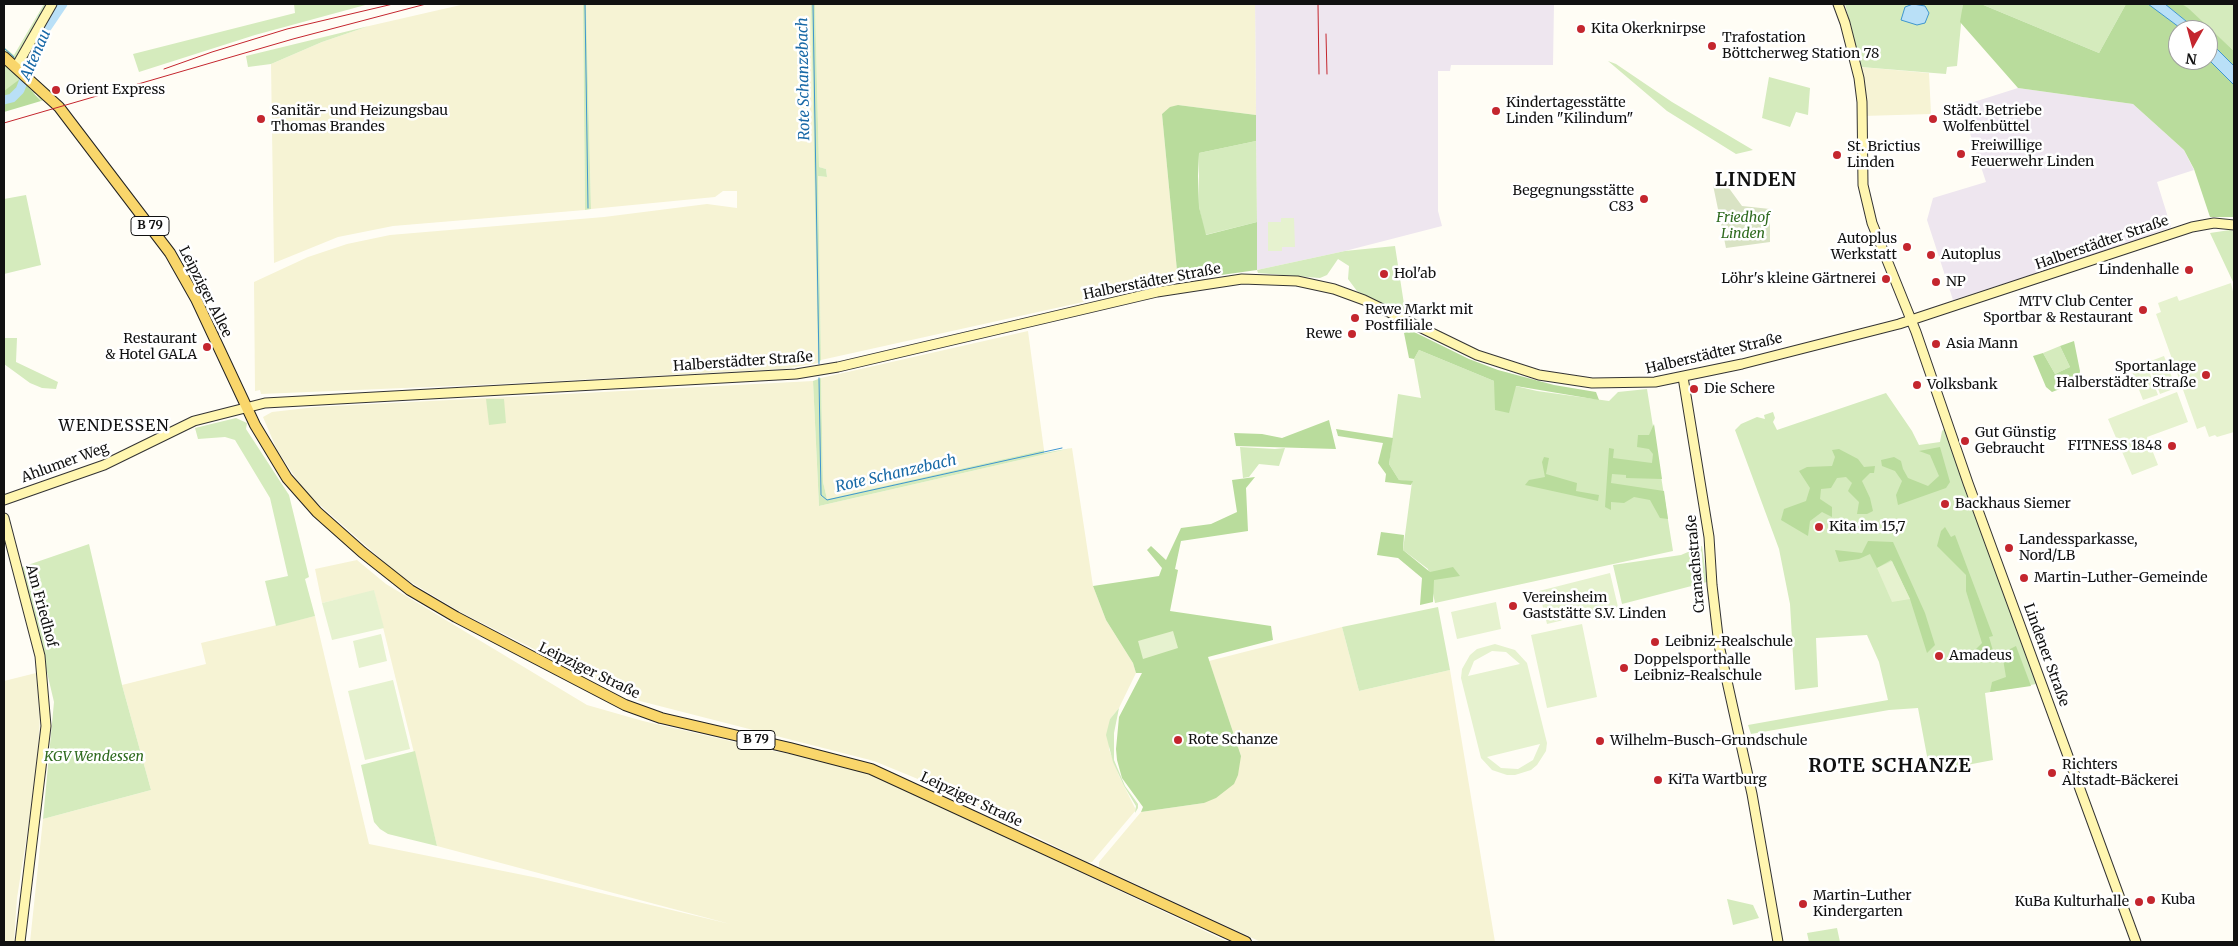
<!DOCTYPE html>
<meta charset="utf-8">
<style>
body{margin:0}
#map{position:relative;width:2238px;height:946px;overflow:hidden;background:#fffdf5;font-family:Merriweather,serif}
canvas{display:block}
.frame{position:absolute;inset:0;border:5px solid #111;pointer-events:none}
.north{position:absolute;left:2168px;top:20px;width:50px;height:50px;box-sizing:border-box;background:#fff;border:1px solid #a0a0a0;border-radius:50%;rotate:187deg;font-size:14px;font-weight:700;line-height:20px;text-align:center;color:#111}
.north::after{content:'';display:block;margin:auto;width:18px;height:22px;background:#c4262e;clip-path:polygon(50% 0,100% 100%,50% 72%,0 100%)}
</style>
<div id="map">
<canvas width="2238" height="946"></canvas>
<div class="frame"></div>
<div class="north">N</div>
</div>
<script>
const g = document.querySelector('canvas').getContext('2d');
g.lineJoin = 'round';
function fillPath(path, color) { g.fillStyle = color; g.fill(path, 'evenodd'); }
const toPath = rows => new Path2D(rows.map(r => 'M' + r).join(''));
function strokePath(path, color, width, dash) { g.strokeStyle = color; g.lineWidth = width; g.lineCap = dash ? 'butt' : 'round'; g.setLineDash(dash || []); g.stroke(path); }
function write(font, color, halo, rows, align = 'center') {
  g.font = font + ' Merriweather,serif'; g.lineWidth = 5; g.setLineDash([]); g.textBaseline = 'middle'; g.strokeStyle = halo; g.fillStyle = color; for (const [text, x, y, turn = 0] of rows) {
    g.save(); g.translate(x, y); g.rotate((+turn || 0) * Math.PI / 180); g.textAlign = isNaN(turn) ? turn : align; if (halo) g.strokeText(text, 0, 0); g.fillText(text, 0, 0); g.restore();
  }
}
const industrial = toPath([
 [1255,4,1554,4,1553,65,1451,65,1450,71,1438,71,1438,211,1442,226,1345,251,1257,270],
 [2018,88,2133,104,2184,150,2194,170,2157,182,2171,227,2115,248,1953,300,1927,220,1933,198,1986,182,1961,106]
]);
const farmland = toPath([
 [465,4,583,4,585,210,393,226,338,237,274,263,271,64,322,42,369,26],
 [586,4,811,4,818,363,784,369,500,384,261,394,260,390,255,391,254,282,308,257,347,244,390,235,604,217,707,204,737,208,737,191,723,191,715,197,591,209],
 [815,4,1255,4,1256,115,1178,105,1162,114,1178,281,821,360,818,176,827,177,826,169,819,167],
 [1861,67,1929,73,1931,114,1863,116,1859,78],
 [1028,331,1044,450,827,499,823,482,821,378],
 [813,381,819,506,1072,448,1093,586,1106,620,1133,663,1136,673,1119,708,1110,719,1109,749,1119,776,1136,810,1092,862,1087,862,930,784,874,761,636,700,462,613,399,575,312,498,299,483,277,450,263,417,272,412,316,407],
 [357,560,386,584,587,705,643,721,774,751,852,765,1228,942,30,942,43,819,151,790,122,685,206,664,201,643,315,616,369,844,538,878,730,924,437,846,374,591,322,603,315,569],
 [1342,627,1359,691,1450,670,1495,942,1261,942,1099,867,1099,862,1141,812,1204,803,1241,756,1209,661],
 [36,673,40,713,38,765,17,898,14,942,4,942,4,681]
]);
const green = toPath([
 [44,4,67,4,42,40,29,72,56,96,41,101,36,94,12,86,4,91,4,47,14,55],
 [294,4,369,4,255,35,139,72,133,54,295,13],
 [583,4,586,4,591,209,585,210],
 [811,4,815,4,819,167,826,169,827,177,818,176,821,360,818,363],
 [1845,4,1963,4,1957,66,1947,67,1946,74,1861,67],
 [1981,4,2126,4,2099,53],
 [2182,4,2232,4,2234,6,2234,51],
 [369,26,322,42,271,64,248,67,246,56],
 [1608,61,1616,64,1672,102,1753,150,1736,154,1667,111],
 [1769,77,1810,88,1808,115,1796,112,1790,127,1762,118],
 [1256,141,1257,222,1205,235,1199,207,1199,153],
 [26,195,41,265,4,274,4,199],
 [2230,230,2234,231,2234,284,2210,233],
 [1395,246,1406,317,1357,291,1348,279,1349,266,1338,259,1327,275,1320,278,1258,273,1257,270,1345,251],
 [4,338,17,338,16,362,58,382,56,389,42,388,30,383,4,364],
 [2060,346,2070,367,2055,374,2043,353],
 [1419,350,1494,381,1537,391,1609,401,1618,392,1647,389,1673,551,1435,603,1428,569,1403,550,1412,482,1399,480,1389,464,1398,394,1421,398,1414,359],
 [821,378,823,482,827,499,1044,450,1044,453,1072,448,819,506,813,381],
 [1886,393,1912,431,1919,445,1940,442,1942,431,1948,425,2042,683,1985,693,1993,760,1930,772,1918,708,1889,710,1751,734,1748,725,1888,700,1879,662,1867,635,1816,638,1818,687,1795,690,1790,604,1779,549,1735,430,1741,424,1757,417,1765,419,1764,415,1773,412,1775,418,1773,422,1777,430],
 [486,399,504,399,506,423,489,425],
 [236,418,247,423,246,429,289,495,309,577,305,579,315,616,276,626,265,581,288,576,270,498,235,440,225,437,198,439,195,428],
 [1240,447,1275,449,1285,448,1279,466,1259,464,1249,477,1243,478],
 [89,544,122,685,151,790,43,819,54,702,22,567],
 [1702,546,1707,582,1622,604,1613,565,1681,555],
 [1438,607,1450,670,1359,691,1342,627],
 [1119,708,1114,733,1114,760,1125,786,1138,804,1138,808,1135,813,1136,806,1124,786,1113,762,1106,735,1110,719],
 [415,751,437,846,388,834,380,829,374,822,361,765],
 [1727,899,1753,905,1759,918,1733,925],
 [1837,928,1840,942,1809,942,1807,933]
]);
const forest = toPath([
 [1963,4,1981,4,2099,53,2126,4,2148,4,2155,8,2183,30,2178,30,2178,60,2208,59,2234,85,2234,217,2210,217,2194,169,2184,150,2133,104,2018,88,1960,22],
 [2165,4,2182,4,2188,8,2234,51,2234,66,2208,40,2208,30,2197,30],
 [20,79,41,101,4,112,4,91],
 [1178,105,1256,115,1256,141,1199,153,1198,176,1199,207,1206,235,1257,222,1257,270,1178,281,1162,114,1170,107],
 [1408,329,1469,359,1498,370,1554,385,1596,392,1599,400,1516,386,1509,413,1495,410,1494,381,1419,350,1414,359,1409,358,1404,333],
 [2074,341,2080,371,2078,382,2052,392,2046,387,2033,356,2043,353,2055,374,2070,367,2060,346],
 [1329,420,1336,449,1236,446,1234,433,1262,434,1282,438],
 [1654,424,1662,479,1626,478,1626,475,1612,474,1611,483,1664,491,1668,519,1660,518,1650,500,1634,497,1624,503,1611,502,1611,510,1605,507,1609,448,1614,449,1613,458,1652,463,1653,454,1649,449,1637,447,1638,435,1649,435],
 [1336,429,1393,438,1389,464,1399,480,1413,481,1411,485,1385,482,1386,474,1378,463,1383,443,1338,436],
 [1940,447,1950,482,1946,488,1898,505,1896,495,1902,481,1895,471,1882,466,1881,460,1894,457,1901,461,1903,469,1908,478,1928,486,1939,476,1930,455,1919,451],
 [1839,449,1858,459,1864,467,1875,466,1874,473,1870,473,1862,481,1870,498,1873,511,1867,514,1857,514,1859,502,1848,491,1852,483,1846,477,1837,478,1831,488,1821,489,1820,499,1832,507,1832,517,1822,512,1810,521,1808,536,1781,520,1784,509,1806,501,1810,488,1799,471,1807,467,1832,466,1835,457,1832,450],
 [1544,457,1549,458,1546,474,1577,483,1576,491,1599,495,1598,501,1525,485,1529,480,1545,477,1542,462],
 [1255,477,1246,488,1248,531,1181,541,1175,569,1178,570,1170,611,1271,626,1273,640,1208,657,1241,756,1238,775,1234,784,1216,798,1204,803,1141,812,1143,807,1122,778,1117,760,1116,749,1119,717,1142,673,1136,673,1133,663,1106,620,1093,586,1159,576,1162,568,1147,550,1151,546,1166,560,1181,528,1211,524,1237,512,1232,480],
 [1945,527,1951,537,1955,535,1993,636,1989,637,1994,654,1976,655,1975,650,1982,643,1966,591,1966,575,1937,546,1941,531],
 [1381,532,1404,535,1403,550,1430,572,1453,567,1460,576,1434,580,1433,602,1420,605,1422,578,1398,558,1377,555],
 [1868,541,1893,542,1925,613,1935,645,1927,653,1910,599,1891,560,1877,568,1870,554,1859,559,1839,562,1835,550,1862,553],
 [2016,646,2031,686,1990,692,1992,682,2006,677,2002,653]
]);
const cemetery = toPath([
 [1723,180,1742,206,1770,209,1770,242,1726,248,1713,185]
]);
const pitch = toPath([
 [1281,218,1294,218,1295,247,1282,247,1282,251,1268,251,1268,222,1281,222],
 [2231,283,2234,296,2234,432,2217,437,2215,435,2209,437,2205,426,2197,429,2156,314,2161,312,2158,303,2177,296,2179,301],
 [2164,356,2176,388,2160,394,2148,362],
 [2146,363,2158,395,2143,400,2131,369],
 [2177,392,2188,422,2147,437,2158,465,2132,475,2108,419],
 [1892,561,1910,599,1892,602,1877,568],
 [1610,573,1618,607,1547,624,1539,591],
 [374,590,384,628,332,640,322,603],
 [1496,602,1501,629,1457,639,1451,612],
 [1582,624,1597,697,1547,708,1531,635],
 [1173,631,1178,648,1143,659,1138,641],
 [381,634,387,661,359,668,353,641],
 [1495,644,1515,650,1527,663,1547,743,1546,751,1537,765,1531,770,1515,775,1507,775,1492,770,1481,758,1461,678,1462,669,1470,655,1477,649],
 [1492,651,1506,652,1520,664,1468,676,1474,661],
 [1540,744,1533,760,1518,769,1501,768,1487,757],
 [393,680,410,749,365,760,348,691]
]);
const water = toPath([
 [1913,4,1925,6,1929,13,1925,23,1917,25,1901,20,1905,7,1913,4],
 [2148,4,2165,4,2197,30,2183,30,2148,4],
 [2208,40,2234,66,2234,85,2208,59,2208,40]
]);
const stream = toPath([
 [585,4,588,208],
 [813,4,819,364],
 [39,16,45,8],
 [4,48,14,57],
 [819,378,821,495,827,500,1062,448]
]);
const river = toPath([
 [4,100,12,98,20,90,40,38,63,4]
]);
const secondary = toPath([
 [1838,4,1845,23,1859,78,1862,102,1863,185,1872,223,1916,332,1968,483,2136,942],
 [16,67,52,4],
 [1683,377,1709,537,1712,585,1719,645,1752,794,1778,942],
 [4,500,104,465,194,421,265,403,796,374,838,367,1157,292,1242,279,1297,281,1334,289,1364,300,1477,355,1539,375,1592,383,1655,382,1742,364,1899,324,2192,227,2214,223,2234,225],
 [4,518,40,656,46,726,20,942]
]);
const primary = toPath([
 [4,57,59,107,170,253,196,299,255,425,287,478,317,512,362,552,410,590,456,617,625,705,661,718,790,748,871,769,1246,942]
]);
const rail = toPath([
 [1318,4,1319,74],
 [1326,34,1327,74],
 [164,69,212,52,287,29,393,4],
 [4,123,293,39,426,4]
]);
const markers = [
 [1581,29,5,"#c4262e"],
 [1712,46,5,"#c4262e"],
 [56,90,5,"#c4262e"],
 [1496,111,5,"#c4262e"],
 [261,119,5,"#c4262e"],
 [1933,119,5,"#c4262e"],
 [1961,154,5,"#c4262e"],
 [1837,155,5,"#c4262e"],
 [1644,199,5,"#c4262e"],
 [1907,247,5,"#c4262e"],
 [1931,255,5,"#c4262e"],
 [2189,270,5,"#c4262e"],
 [1384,274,5,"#c4262e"],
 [1886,279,5,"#c4262e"],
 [1936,282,5,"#c4262e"],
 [2143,310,5,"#c4262e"],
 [1355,318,5,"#c4262e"],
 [1352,334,5,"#c4262e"],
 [1936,344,5,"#c4262e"],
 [207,347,5,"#c4262e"],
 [2206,375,5,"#c4262e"],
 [1917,385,5,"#c4262e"],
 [1694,389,5,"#c4262e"],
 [1965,441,5,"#c4262e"],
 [2172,446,5,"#c4262e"],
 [1945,504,5,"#c4262e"],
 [1819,527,5,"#c4262e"],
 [2009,548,5,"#c4262e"],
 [2024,578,5,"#c4262e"],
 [1513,606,5,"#c4262e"],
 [1655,642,5,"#c4262e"],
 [1939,656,5,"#c4262e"],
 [1624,668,5,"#c4262e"],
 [1178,740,5,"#c4262e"],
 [1600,741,5,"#c4262e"],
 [2052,773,5,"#c4262e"],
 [1658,780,5,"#c4262e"],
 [2151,900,5,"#c4262e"],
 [2139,902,5,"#c4262e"],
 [1803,904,5,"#c4262e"]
];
const shields = [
 [150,226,38],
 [756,740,38]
];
const shieldNames = [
 ["B 79",150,226],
 ["B 79",756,740]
];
const poiNames = [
 ["Kita Okerknirpse",1591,29],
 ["Trafostation",1722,38],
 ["Böttcherweg Station 78",1722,54],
 ["Orient Express",66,90],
 ["Kindertagesstätte",1506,103],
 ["Linden \"Kilindum\"",1506,119],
 ["Sanitär- und Heizungsbau",271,111],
 ["Thomas Brandes",271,127],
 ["Städt. Betriebe",1943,111],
 ["Wolfenbüttel",1943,127],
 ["Freiwillige",1971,146],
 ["Feuerwehr Linden",1971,162],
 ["St. Brictius",1847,147],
 ["Linden",1847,163],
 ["Begegnungsstätte",1634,191,"right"],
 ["C83",1634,207,"right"],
 ["Autoplus",1897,239,"right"],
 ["Werkstatt",1897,255,"right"],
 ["Autoplus",1941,255],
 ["Lindenhalle",2179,270,"right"],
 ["Hol'ab",1394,274],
 ["Löhr's kleine Gärtnerei",1876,279,"right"],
 ["NP",1946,282],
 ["MTV Club Center",2133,302,"right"],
 ["Sportbar & Restaurant",2133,318,"right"],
 ["Rewe Markt mit",1365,310],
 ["Postfiliale",1365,326],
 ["Rewe",1342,334,"right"],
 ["Restaurant",197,339,"right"],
 ["& Hotel GALA",197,355,"right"],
 ["Asia Mann",1946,344],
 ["Sportanlage",2196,367,"right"],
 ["Halberstädter Straße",2196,383,"right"],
 ["Volksbank",1927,385],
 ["Die Schere",1704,389],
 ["Gut Günstig",1975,433],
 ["Gebraucht",1975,449],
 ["FITNESS 1848",2162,446,"right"],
 ["Backhaus Siemer",1955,504],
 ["Kita im 15,7",1829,527],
 ["Landessparkasse,",2019,540],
 ["Nord/LB",2019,556],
 ["Martin-Luther-Gemeinde",2034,578],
 ["Vereinsheim",1523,598],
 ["Gaststätte S.V. Linden",1523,614],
 ["Leibniz-Realschule",1665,642],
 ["Amadeus",1949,656],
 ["Doppelsporthalle",1634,660],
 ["Leibniz-Realschule",1634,676],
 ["Rote Schanze",1188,740],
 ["Wilhelm-Busch-Grundschule",1610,741],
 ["Richters",2062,765],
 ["Altstadt-Bäckerei",2062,781],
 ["KiTa Wartburg",1668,780],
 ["Martin-Luther",1813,896],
 ["Kindergarten",1813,912],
 ["Kuba",2161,900],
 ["KuBa Kulturhalle",2129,902,"right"]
];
const parkNames = [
 ["Friedhof",1743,218],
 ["Linden",1743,234],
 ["KGV Wendessen",94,757]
];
const streetNames = [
 ["Halberstädter Straße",2102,243,-19],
 ["Halberstädter Straße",1152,282,-11],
 ["Leipziger Allee",205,292,63],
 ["Halberstädter Straße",1714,354,-13],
 ["Halberstädter Straße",743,362,-4],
 ["Ahlumer Weg",65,463,-20],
 ["Cranachstraße",1696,564,-95],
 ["Am Friedhof",41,606,75],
 ["Lindener Straße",2046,655,70],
 ["Leipziger Straße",589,671,26],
 ["Leipziger Straße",971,800,25]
];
const waterNames = [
 ["Altenau",36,55,-66],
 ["Rote Schanzebach",804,79,-91],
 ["Rote Schanzebach",896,474,-13]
];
const quarterNames = [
 ["WENDESSEN",114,426]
];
const districtNames = [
 ["LINDEN",1756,181],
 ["ROTE SCHANZE",1890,767]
];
fillPath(industrial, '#eee6ef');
fillPath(farmland, '#f6f3d4');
fillPath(green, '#d5ebbd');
fillPath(forest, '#b9dc9c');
fillPath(cemetery, '#d9e3c4');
fillPath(pitch, '#e6f2cf');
fillPath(water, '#b9e0f7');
strokePath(water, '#3f96cf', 1);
strokePath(stream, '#3f96cf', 1);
strokePath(river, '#b9e0f7', 9);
strokePath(secondary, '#333', 11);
strokePath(primary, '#222', 12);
strokePath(secondary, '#fff6b0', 9);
strokePath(primary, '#f9d66b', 10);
strokePath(rail, '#c4262e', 1);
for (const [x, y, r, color] of markers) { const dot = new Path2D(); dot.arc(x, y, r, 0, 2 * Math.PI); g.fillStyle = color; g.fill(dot); strokePath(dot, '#fff', 2); }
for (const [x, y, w] of shields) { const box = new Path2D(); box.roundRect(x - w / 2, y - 9.5, w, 19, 4); g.fillStyle = '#fff'; g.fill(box); strokePath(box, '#111', 1); }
write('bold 12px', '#111', null, shieldNames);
write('14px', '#111', '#fff', poiNames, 'left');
write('italic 14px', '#2f6b1f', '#fff', parkNames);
write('14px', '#111', '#fff', streetNames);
write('italic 15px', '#1768a6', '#fff', waterNames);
g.letterSpacing = '1px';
write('16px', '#111', '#fff', quarterNames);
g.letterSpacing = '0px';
g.letterSpacing = '1px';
write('bold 19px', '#111', '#fff', districtNames);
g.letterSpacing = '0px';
</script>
